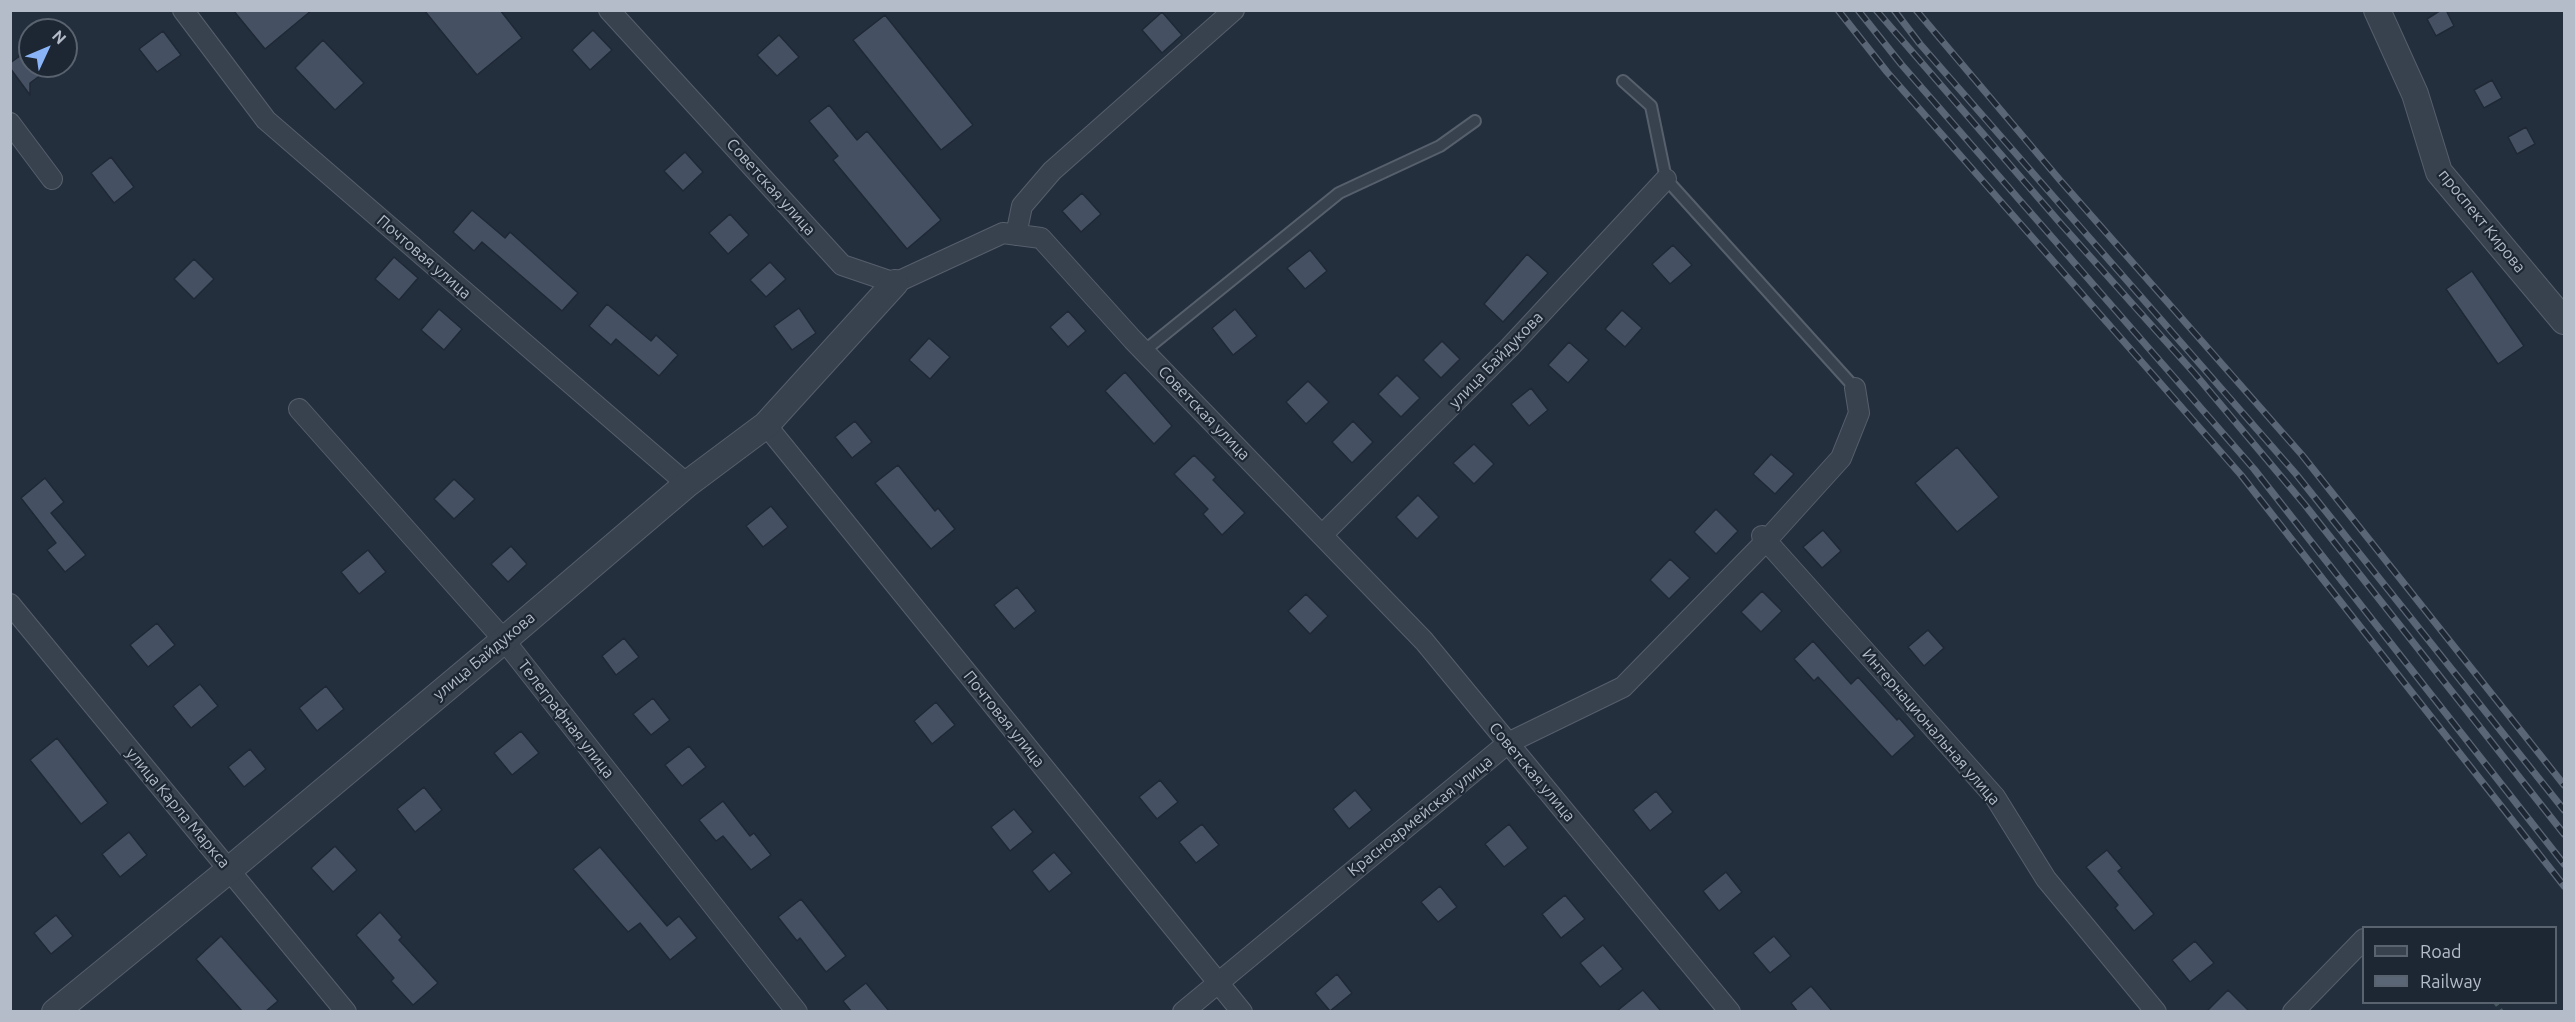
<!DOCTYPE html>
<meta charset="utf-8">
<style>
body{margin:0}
#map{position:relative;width:2575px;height:1022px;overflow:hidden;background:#242f3e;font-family:Ubuntu,sans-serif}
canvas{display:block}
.frame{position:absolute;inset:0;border:12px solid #b4bcc9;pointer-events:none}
.legend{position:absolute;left:2362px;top:926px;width:195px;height:78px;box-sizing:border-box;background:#1d2633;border:2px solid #59626f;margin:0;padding:8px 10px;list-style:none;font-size:18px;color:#b4bcc9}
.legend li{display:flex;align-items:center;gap:12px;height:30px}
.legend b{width:30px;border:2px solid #59626f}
.north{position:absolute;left:18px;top:18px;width:60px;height:60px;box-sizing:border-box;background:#1d2633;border:2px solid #59626f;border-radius:50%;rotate:46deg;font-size:16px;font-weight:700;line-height:24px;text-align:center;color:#b4bcc9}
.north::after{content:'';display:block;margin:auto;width:21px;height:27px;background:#8ab4f8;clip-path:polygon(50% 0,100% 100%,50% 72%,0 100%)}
</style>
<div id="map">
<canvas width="2575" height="1022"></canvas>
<div class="frame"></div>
<ul class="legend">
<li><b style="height:8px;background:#38414e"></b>Road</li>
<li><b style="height:8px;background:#5a6575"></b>Railway</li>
</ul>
<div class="north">N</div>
</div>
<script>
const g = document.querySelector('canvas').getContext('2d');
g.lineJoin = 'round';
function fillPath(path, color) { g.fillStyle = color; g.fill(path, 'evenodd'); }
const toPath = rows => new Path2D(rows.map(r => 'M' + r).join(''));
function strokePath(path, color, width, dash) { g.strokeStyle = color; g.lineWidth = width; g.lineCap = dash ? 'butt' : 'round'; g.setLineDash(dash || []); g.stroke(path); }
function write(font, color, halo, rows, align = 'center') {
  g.font = font + ' Ubuntu,sans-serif'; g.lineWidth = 4.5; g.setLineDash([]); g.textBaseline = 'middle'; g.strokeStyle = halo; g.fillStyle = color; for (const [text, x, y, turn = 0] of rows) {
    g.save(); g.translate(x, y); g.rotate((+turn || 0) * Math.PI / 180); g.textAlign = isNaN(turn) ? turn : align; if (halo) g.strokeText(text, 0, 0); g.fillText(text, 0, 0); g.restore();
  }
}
const building = toPath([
 [233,10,312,10,265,49,233,10],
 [424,10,500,10,522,38,477,75,424,10],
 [2441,10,2446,10,2454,26,2436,36,2427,19,2441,10],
 [1162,12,1182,35,1162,53,1142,30,1162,12],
 [885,15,973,125,941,150,853,40,885,15],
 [593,30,612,50,590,70,572,50,593,30],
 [163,31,181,55,157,72,139,49,163,31],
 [779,35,799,57,777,76,757,55,779,35],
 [323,40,364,83,335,110,295,68,323,40],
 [30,49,30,66,53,66,30,83,30,95,10,68,10,63,30,49],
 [2492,80,2502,98,2484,108,2474,90,2492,80],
 [829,105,857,140,867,131,941,220,907,249,833,160,838,156,809,121,829,105],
 [2526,127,2535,144,2517,154,2508,137,2526,127],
 [685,152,703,172,683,191,664,171,685,152],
 [111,157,134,187,114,203,91,173,111,157],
 [1082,193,1101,214,1081,232,1062,211,1082,193],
 [472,210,505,238,510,232,578,293,562,311,482,242,474,251,453,232,472,210],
 [730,214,749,235,728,254,709,233,730,214],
 [1673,245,1692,265,1670,284,1652,264,1673,245],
 [1310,250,1327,271,1305,289,1287,268,1310,250],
 [1527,254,1548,273,1503,322,1484,304,1527,254],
 [394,257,418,278,399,300,375,279,394,257],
 [194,259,214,279,194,299,174,279,194,259],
 [770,262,786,279,766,297,750,280,770,262],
 [2472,271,2524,346,2498,364,2446,289,2472,271],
 [607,304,651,341,656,335,678,355,659,376,616,339,611,345,589,326,607,304],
 [799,308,816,333,792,350,774,326,799,308],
 [439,309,462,329,444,350,421,330,439,309],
 [1235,309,1257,336,1233,355,1212,328,1235,309],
 [1622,310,1642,328,1625,347,1605,329,1622,310],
 [1068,311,1086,331,1068,347,1050,327,1068,311],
 [929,338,950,357,930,379,909,360,929,338],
 [1442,341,1460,359,1441,378,1423,360,1442,341],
 [1569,342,1589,360,1568,383,1548,365,1569,342],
 [1125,372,1172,426,1154,444,1105,391,1125,372],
 [1397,375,1420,398,1401,417,1378,394,1397,375],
 [1308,381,1329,402,1306,424,1286,402,1308,381],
 [1531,388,1548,410,1529,426,1511,404,1531,388],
 [855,421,872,442,852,458,835,437,855,421],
 [1353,421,1373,442,1352,463,1332,442,1353,421],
 [1474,444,1494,464,1474,484,1453,463,1474,444],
 [1957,447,1999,497,1957,532,1915,483,1957,447],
 [1771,454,1794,474,1775,494,1753,474,1771,454],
 [1194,455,1216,477,1213,480,1245,513,1222,535,1203,514,1208,509,1174,474,1194,455],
 [898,465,935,511,938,508,955,529,931,549,875,483,898,465],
 [45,478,64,502,51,513,86,555,65,572,47,550,56,543,21,498,45,478],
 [454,479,475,499,454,519,434,499,454,479],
 [1418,495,1439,517,1417,539,1396,517,1418,495],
 [771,506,788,527,763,547,746,526,771,506],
 [1716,509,1738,531,1716,554,1694,532,1716,509],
 [1823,530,1841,551,1822,568,1803,547,1823,530],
 [511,546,527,564,508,582,491,564,511,546],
 [368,550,386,572,359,594,341,572,368,550],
 [1670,559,1690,578,1669,599,1650,580,1670,559],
 [1017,587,1036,611,1014,629,994,605,1017,587],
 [1762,591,1782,611,1761,632,1741,612,1762,591],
 [1306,594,1328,616,1310,634,1288,611,1306,594],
 [157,623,175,645,148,667,130,645,157,623],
 [1928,630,1944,648,1924,666,1908,647,1928,630],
 [624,638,639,657,616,675,602,656,624,638],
 [1813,641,1851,684,1858,677,1897,720,1899,718,1915,736,1892,757,1818,677,1814,681,1794,659,1813,641],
 [200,684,218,706,191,728,173,706,200,684],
 [326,686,344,709,317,731,299,708,326,686],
 [653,698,670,720,651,735,633,714,653,698],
 [936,702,955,725,932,744,914,721,936,702],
 [521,731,539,753,512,775,494,753,521,731],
 [57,738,108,803,81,824,30,760,57,738],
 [689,746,706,767,682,786,665,765,689,746],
 [250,749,266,769,244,787,228,767,250,749],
 [1160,780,1178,802,1157,819,1139,797,1160,780],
 [424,787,442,810,415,832,397,809,424,787],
 [1355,790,1372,810,1349,829,1333,809,1355,790],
 [1656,791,1673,812,1650,831,1633,810,1656,791],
 [723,801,750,836,754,833,771,855,751,870,723,836,716,841,699,820,723,801],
 [1014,809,1033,832,1010,851,991,827,1014,809],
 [1202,824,1219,845,1196,863,1179,842,1202,824],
 [1509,824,1528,848,1504,867,1485,844,1509,824],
 [129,832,147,855,120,877,102,854,129,832],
 [335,846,357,870,333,892,311,868,335,846],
 [600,847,667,926,679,916,697,938,670,960,640,923,628,932,573,869,600,847],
 [2107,850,2122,868,2118,871,2154,914,2134,931,2115,908,2118,905,2086,867,2107,850],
 [1054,852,1072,873,1049,892,1032,871,1054,852],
 [1726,872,1742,892,1719,911,1703,891,1726,872],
 [1440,886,1457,907,1438,922,1421,902,1440,886],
 [1565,895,1585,919,1561,938,1542,914,1565,895],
 [801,899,846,956,826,972,800,938,797,941,778,917,801,899],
 [380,912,402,937,399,940,438,983,413,1005,391,981,394,978,356,935,380,912],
 [56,915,73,936,51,954,34,933,56,915],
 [221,936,278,1001,266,1011,242,1011,196,959,221,936],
 [1774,936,1791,956,1770,973,1753,953,1774,936],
 [2195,941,2214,963,2190,982,2172,960,2195,941],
 [1603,945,1623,969,1600,987,1580,963,1603,945],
 [1337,974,1352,993,1330,1011,1315,993,1337,974],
 [866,983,889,1011,851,1011,843,1001,866,983],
 [1811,986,1832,1011,1797,1011,1791,1003,1811,986],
 [1643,990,1661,1011,1617,1011,1643,990],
 [2228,990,2249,1011,2207,1011,2228,990]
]);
const path = toPath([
 [2495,1002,2502,1012]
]);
const service = toPath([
 [1623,81,1651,106,1666,179,1855,388],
 [1144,351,1339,193,1440,146,1475,121]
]);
const minor = toPath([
 [183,10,266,120,687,484],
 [609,10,842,265,895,283,1003,233,1041,238,1133,340,1424,641,1730,1012],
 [10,123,52,179],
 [1016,235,1022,206,1052,171,1234,10],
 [299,409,504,640,797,1012],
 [766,425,1242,1012],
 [1322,535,1509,348,1666,179],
 [1762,536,1995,797,2046,879,2156,1012],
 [10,604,346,1012],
 [1183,1012,1508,743,1623,687,1766,541,1841,458,1859,413,1855,388],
 [2293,1012,2364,939]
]);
const tertiary = toPath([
 [2377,10,2415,94,2439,172,2564,321],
 [55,1012,229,870,504,640,687,484,766,425,895,283]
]);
const rail = toPath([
 [1838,10,1887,72,2241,475,2564,886],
 [1858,10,1901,64,2254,469,2564,864],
 [1876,10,2061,224,2195,374,2305,505,2564,834],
 [1894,10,1920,44,2296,474,2564,810],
 [1916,10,2059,179,2302,455,2564,785]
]);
const streetNames = [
 ["Советская улица",771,187,48],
 ["проспект Кирова",2482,221,51],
 ["Почтовая улица",424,257,41],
 ["улица Байдукова",1496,360,-46],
 ["Советская улица",1204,413,46],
 ["улица Байдукова",484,656,-40],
 ["Телеграфная улица",566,719,52],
 ["Почтовая улица",1004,719,51],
 ["Интернациональная улица",1931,727,49],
 ["Советская улица",1532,772,50],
 ["улица Карла Маркса",178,808,50],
 ["Красноармейская улица",1420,816,-39]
];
fillPath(building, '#455162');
strokePath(building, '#1f2835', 1.5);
strokePath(service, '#565f6c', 14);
strokePath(minor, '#565f6c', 22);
strokePath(tertiary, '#565f6c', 28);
strokePath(path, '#44595c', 4, [4.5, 4.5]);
strokePath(service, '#38414e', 10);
strokePath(minor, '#38414e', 20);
strokePath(tertiary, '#38414e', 26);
strokePath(rail, '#5a6575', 7);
strokePath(rail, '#1d2633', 4.5, [14]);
write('16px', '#b4bcc9', '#1d2633', streetNames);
</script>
